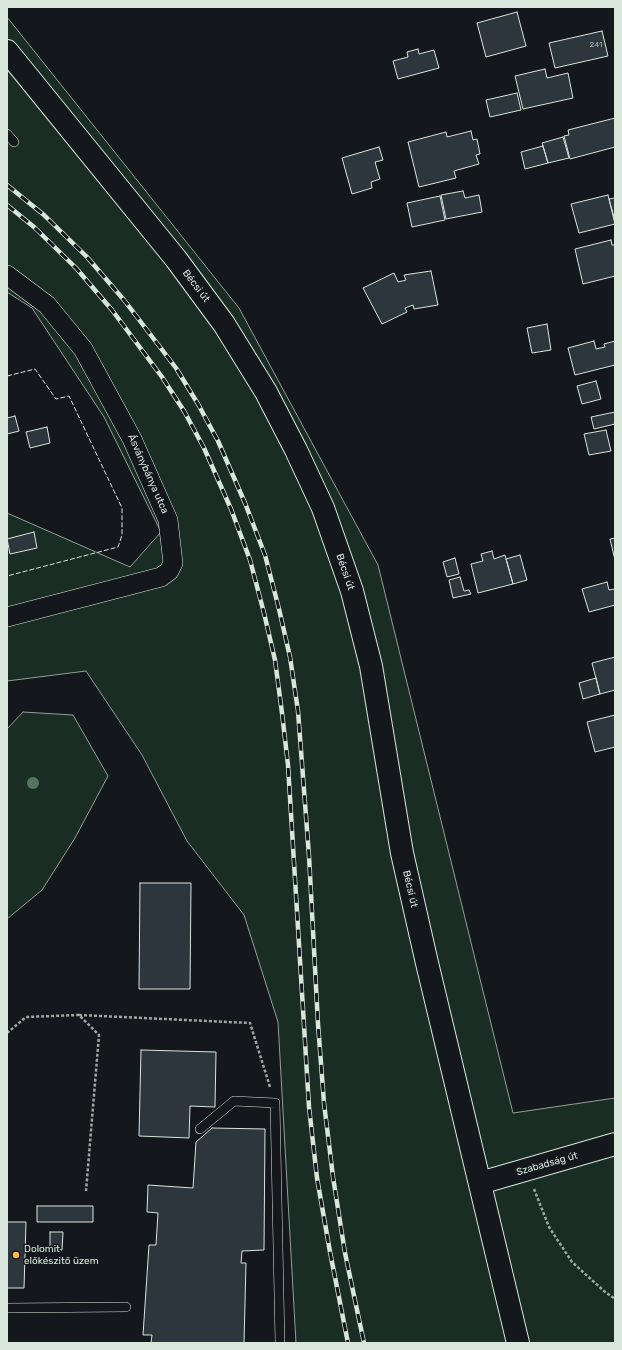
<!DOCTYPE html>
<meta charset="utf-8">
<style>
body{margin:0}
#map{position:relative;width:622px;height:1350px;overflow:hidden;background:#14181c;font-family:Rubik,sans-serif}
canvas{display:block}
.frame{position:absolute;inset:0;border:8px solid #d8e6dc;pointer-events:none}
</style>
<div id="map">
<canvas width="622" height="1350"></canvas>
<div class="frame"></div>
</div>
<script>
const g = document.querySelector('canvas').getContext('2d');
g.lineJoin = 'round';
function fillPath(path, color) { g.fillStyle = color; g.fill(path, 'evenodd'); }
const toPath = rows => new Path2D(rows.map(r => 'M' + r).join(''));
function strokePath(path, color, width, dash) { g.strokeStyle = color; g.lineWidth = width; g.lineCap = dash ? 'butt' : 'round'; g.setLineDash(dash || []); g.stroke(path); }
function write(font, color, halo, rows, align = 'center') {
  g.font = font + ' Rubik,sans-serif'; g.lineWidth = 3; g.setLineDash([]); g.textBaseline = 'middle'; g.strokeStyle = halo; g.fillStyle = color; for (const [text, x, y, turn = 0] of rows) {
    g.save(); g.translate(x, y); g.rotate((+turn || 0) * Math.PI / 180); g.textAlign = isNaN(turn) ? turn : align; if (halo) g.strokeText(text, 0, 0); g.fillText(text, 0, 0); g.restore();
  }
}
const green = toPath([
 [7,17,239,308,378,565,513,1113,615,1098,615,1343,296,1343,278,1022,244,915,187,841,142,755,86,671,7,681,7,513,130,567,161,532,104,417,32,308,7,292,7,17],
 [23,712,73,715,108,776,75,838,42,890,7,919,7,729,23,712]
]);
const building = toPath([
 [517,12,526,46,486,57,477,23,517,12],
 [602,31,608,56,555,68,549,43,602,31],
 [418,49,419,54,434,50,439,68,398,79,393,61,408,57,407,52,418,49],
 [545,69,547,78,568,73,573,98,523,109,515,76,545,69],
 [517,93,521,110,490,117,486,100,517,93],
 [615,118,615,147,570,159,564,136,569,135,568,130,615,118],
 [471,131,473,140,477,139,480,154,476,155,479,164,454,171,456,178,419,187,408,142,446,132,447,137,471,131],
 [563,137,569,158,548,163,542,143,563,137],
 [543,146,548,163,525,169,521,152,543,146],
 [379,147,383,160,375,162,380,179,371,182,372,188,352,194,342,158,379,147],
 [463,191,465,198,479,195,482,212,446,219,441,195,463,191],
 [608,195,615,224,579,233,571,204,608,195],
 [440,196,445,220,412,227,407,203,440,196],
 [615,198,615,221,609,199,615,198],
 [611,240,612,245,615,245,615,276,583,284,575,249,611,240],
 [431,271,438,305,414,309,413,305,405,308,407,312,382,324,363,288,394,273,398,282,406,280,404,275,431,271],
 [547,324,551,350,532,353,527,328,547,324],
 [594,341,596,349,605,347,604,344,615,341,615,365,575,375,568,348,594,341],
 [596,381,601,399,582,404,577,386,596,381],
 [615,412,615,424,594,429,591,417,615,412],
 [15,416,19,431,7,434,7,418,15,416],
 [47,427,50,443,30,448,26,432,47,427],
 [606,430,611,451,589,455,584,434,606,430],
 [34,532,37,548,10,554,7,539,34,532],
 [615,538,615,560,610,539,615,538],
 [492,551,494,559,505,555,513,584,478,593,471,564,483,561,481,554,492,551],
 [520,555,527,580,513,584,506,559,520,555],
 [455,558,459,574,447,577,443,562,455,558],
 [460,577,464,591,469,590,471,594,453,598,449,580,460,577],
 [607,582,609,590,615,589,615,605,589,612,582,589,607,582],
 [615,657,615,690,600,694,592,663,615,657],
 [596,678,600,694,583,699,579,683,596,678],
 [615,715,615,747,595,752,587,722,615,715],
 [140,883,191,883,190,989,139,989,140,883],
 [141,1050,216,1052,215,1107,190,1106,189,1138,139,1136,141,1050],
 [212,1128,265,1129,264,1250,242,1251,241,1263,246,1263,244,1343,151,1343,152,1335,143,1335,149,1245,156,1245,158,1213,147,1212,148,1185,193,1188,196,1142,212,1128],
 [37,1206,93,1206,93,1222,37,1222,37,1206],
 [7,1222,26,1222,24,1288,7,1288,7,1222],
 [50,1232,63,1232,62,1250,50,1249,50,1232]
]);
const path = toPath([
 [79,1015,250,1023,270,1087],
 [7,1033,26,1017,79,1015,99,1035,86,1191],
 [534,1189,549,1227,572,1262,604,1291,615,1299]
]);
const service = toPath([
 [7,134,14,142],
 [200,1129,234,1101,275,1103,280,1343],
 [7,1308,126,1307]
]);
const minor = toPath([
 [7,275,47,305,83,349,132,439,168,520,173,563,169,571,161,577,7,617]
]);
const secondary = toPath([
 [480,1183,615,1144]
]);
const primary = toPath([
 [7,51,176,259,224,324,266,392,296,450,323,508,352,591,371,666,402,853,427,963,518,1343]
]);
const rail = toPath([
 [7,185,44,215,87,257,124,300,176,368,198,404,218,441,245,503,265,555,279,609,290,657,298,711,309,856,318,1024,324,1103,333,1177,345,1253,364,1343],
 [7,205,34,227,76,268,112,310,162,377,184,411,204,448,231,509,250,560,264,613,275,660,282,713,288,765,309,1107,317,1178,330,1252,348,1343]
]);
const fence = toPath([
 [7,376,35,369,56,399,69,396,122,508,122,535,118,547,7,576]
]);
const trees = [
 [33,783]
];
const markers = [
 [16,1255,4,"#ffb74d"]
];
const numberNames = [
 ["241",596,45]
];
const streetNames = [
 ["Bécsi út",196,286,53],
 ["Ásványbánya utca",148,474,66],
 ["Bécsi út",345,572,71],
 ["Bécsi út",410,889,77],
 ["Szabadság út",547,1164,-16]
];
const poiNames = [
 ["Dolomit",24,1249],
 ["előkészitő üzem",24,1261]
];
fillPath(green, '#1a2d24');
strokePath(green, '#939e99', 1);
fillPath(building, '#2c363c');
strokePath(building, '#d8e6dc', 1);
strokePath(service, '#d8e6dc', 10);
strokePath(minor, '#d8e6dc', 20);
strokePath(secondary, '#d8e6dc', 24);
strokePath(primary, '#d8e6dc', 24);
strokePath(path, '#9da8a2', 2.5, [3, 2]);
strokePath(service, '#14181c', 9);
strokePath(minor, '#14181c', 19);
strokePath(secondary, '#14181c', 22);
strokePath(primary, '#14181c', 22);
strokePath(rail, '#d8e6dc', 4.5);
strokePath(rail, '#14181c', 3, [9]);
strokePath(fence, '#d8e6dc', 1, [5, 2]);
g.fillStyle = '#55745f';
for (const [x, y] of trees) { g.beginPath(); g.arc(x, y, 6, 0, 2 * Math.PI); g.fill(); }
for (const [x, y, r, color] of markers) { const dot = new Path2D(); dot.arc(x, y, r, 0, 2 * Math.PI); g.fillStyle = color; g.fill(dot); strokePath(dot, '#14181c', 1.5); }
write('8px', '#adbab4', null, numberNames);
write('10px', '#d8e6dc', '#14181c', streetNames);
write('10px', '#d8e6dc', '#14181c', poiNames, 'left');
</script>
